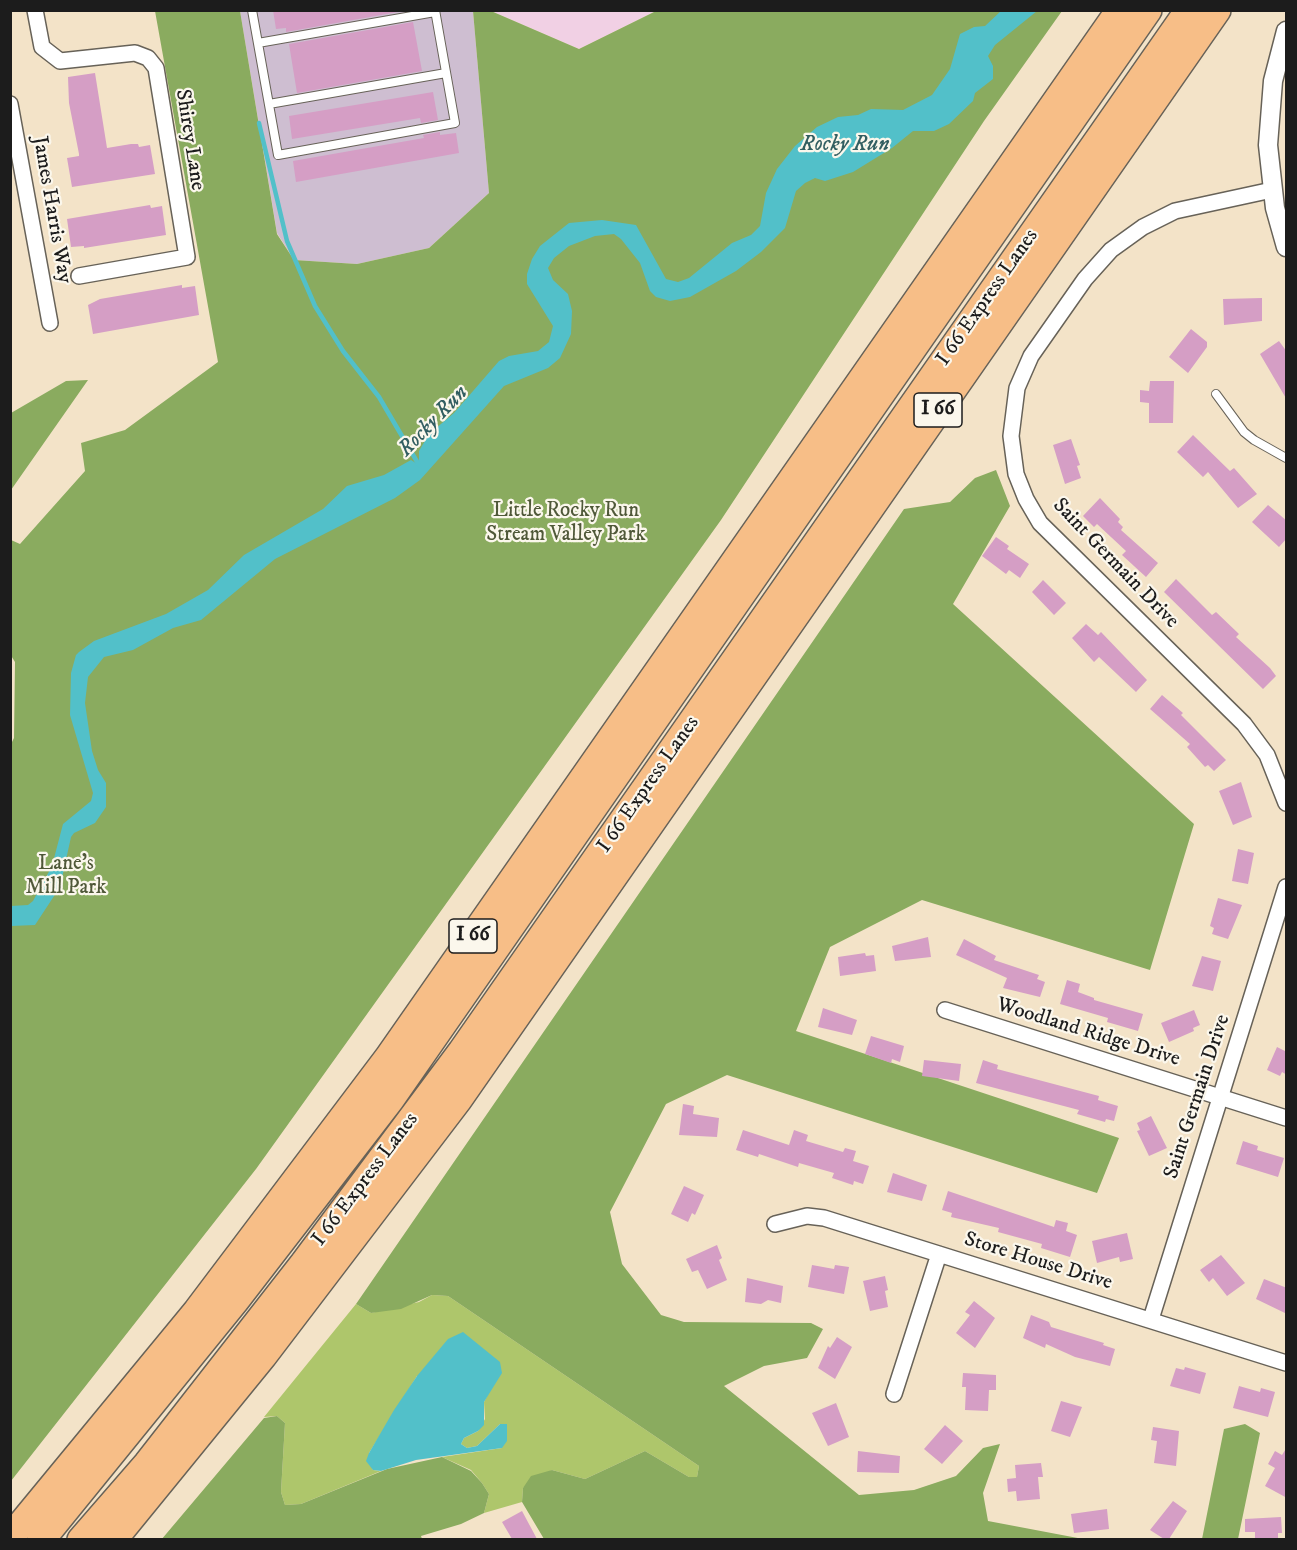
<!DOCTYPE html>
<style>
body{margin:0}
#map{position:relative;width:1297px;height:1550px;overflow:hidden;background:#f3e3c8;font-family:"IM FELL DW Pica",serif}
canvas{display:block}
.frame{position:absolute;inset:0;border:12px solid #1c1c1c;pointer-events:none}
</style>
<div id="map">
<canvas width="1297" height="1550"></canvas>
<div class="frame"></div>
</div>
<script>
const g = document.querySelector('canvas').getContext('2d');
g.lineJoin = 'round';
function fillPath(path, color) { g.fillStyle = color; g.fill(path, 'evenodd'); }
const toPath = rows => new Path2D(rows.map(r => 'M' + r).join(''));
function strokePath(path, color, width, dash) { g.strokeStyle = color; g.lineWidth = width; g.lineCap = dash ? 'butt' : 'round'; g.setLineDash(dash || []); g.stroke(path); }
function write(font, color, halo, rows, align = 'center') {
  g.font = font + ' "IM FELL DW Pica",serif'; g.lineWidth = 4.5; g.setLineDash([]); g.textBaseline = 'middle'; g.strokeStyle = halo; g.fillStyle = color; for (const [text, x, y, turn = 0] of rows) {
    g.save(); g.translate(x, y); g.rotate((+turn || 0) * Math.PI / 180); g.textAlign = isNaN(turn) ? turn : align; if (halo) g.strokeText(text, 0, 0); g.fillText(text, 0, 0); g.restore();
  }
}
const built = toPath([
 [491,11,656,11,579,49]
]);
const industrial = toPath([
 [240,11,473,11,489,193,429,248,357,264,294,260,277,233]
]);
const green = toPath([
 [432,1295,448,1296,699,1466,697,1477,689,1477,645,1451,585,1479,552,1470,523,1488,522,1502,484,1513,489,1494,482,1483,471,1470,442,1457,502,1448,500,1424,477,1446,467,1448,461,1444,464,1438,478,1431,485,1419,484,1402,488,1394,417,1376,369,1453,373,1470,381,1471,301,1504,285,1505,281,1492,285,1423,277,1416,264,1417,356,1304,371,1313,419,1302]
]);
const forest = toPath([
 [155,11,240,11,277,234,294,260,357,264,429,248,489,193,473,11,491,11,579,49,656,11,1062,11,984,121,721,520,256,1169,11,1481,10,746,14,738,15,662,10,654,11,540,20,544,85,471,81,443,125,430,218,362],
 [88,380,11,490,11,413,66,381],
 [996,470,1010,506,953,604,1194,824,1150,970,922,900,830,947,796,1031,1119,1138,1097,1193,727,1075,666,1104,610,1212,622,1264,661,1315,684,1322,811,1323,823,1329,807,1358,764,1366,724,1386,859,1495,914,1490,956,1476,983,1448,1000,1444,983,1493,988,1521,1083,1539,544,1539,522,1502,523,1488,531,1476,552,1470,585,1479,645,1451,689,1477,697,1477,699,1466,448,1296,432,1295,401,1309,371,1313,356,1304,904,509,950,502,975,478],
 [277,1416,285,1423,281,1492,285,1505,301,1504,387,1469,442,1457,471,1471,482,1483,489,1494,484,1513,461,1524,421,1536,422,1539,161,1540,264,1418],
 [1245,1424,1260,1433,1238,1539,1202,1539,1224,1429]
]);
const water = toPath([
 [1001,11,1037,11,995,45,988,56,993,66,993,79,975,93,973,101,949,124,934,131,913,131,892,148,853,172,825,181,815,178,805,183,796,191,785,228,761,252,736,271,690,297,670,301,656,297,650,291,640,263,621,239,614,234,595,236,569,246,554,258,548,268,553,280,568,294,572,311,571,334,560,358,548,368,504,386,420,480,395,498,275,559,201,620,173,628,133,650,104,657,88,677,85,703,92,751,98,770,106,783,106,807,95,823,74,833,71,837,60,887,35,925,11,926,11,906,28,905,33,901,52,866,63,824,91,801,93,793,70,715,71,673,76,655,79,652,94,641,166,614,208,590,244,555,323,509,347,486,384,475,411,460,419,465,419,451,429,434,454,413,499,361,509,356,538,351,549,342,553,326,527,284,527,274,532,259,540,246,569,223,602,220,636,225,666,279,678,282,689,278,732,243,751,235,760,226,766,193,777,169,795,146,817,127,838,117,858,115,871,109,903,110,932,95,950,69,960,34,974,27,985,26],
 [463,1332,500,1362,502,1373,484,1402,484,1425,478,1431,464,1438,461,1444,467,1448,477,1446,500,1424,507,1424,507,1441,502,1448,416,1460,381,1471,373,1470,366,1461,369,1453,394,1410,417,1376,448,1339]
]);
const stream = toPath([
 [259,123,287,241,315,306,343,351,379,397,419,465]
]);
const building = toPath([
 [273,10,409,10,286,32,286,28,276,29],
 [413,22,422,71,297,93,289,44],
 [95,73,107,148,131,144,138,144,139,147,150,145,155,174,72,187,67,158,79,156,79,154,69,103,68,77],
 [433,92,438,120,421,123,420,118,292,139,289,116],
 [440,132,440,135,456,133,459,153,296,182,293,161,424,138,423,135],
 [150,205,151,208,162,206,166,235,84,248,84,246,71,247,67,219],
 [182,285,182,288,195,286,199,315,93,334,88,305,100,299],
 [1262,298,1262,321,1224,325,1223,299],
 [1191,329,1207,342,1207,347,1188,373,1169,357],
 [1279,341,1287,352,1287,400,1260,354],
 [1150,381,1174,381,1173,423,1149,423,1149,403,1140,402,1140,390,1149,391],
 [1193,435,1230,471,1234,468,1257,494,1238,508,1208,472,1203,477,1177,452],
 [1071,439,1080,465,1077,466,1081,478,1065,484,1053,445],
 [1100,498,1120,519,1118,522,1123,527,1121,530,1158,563,1146,577,1122,555,1126,551,1097,524,1094,527,1083,516],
 [1268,505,1287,521,1287,538,1279,547,1252,522],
 [996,537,1009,546,1007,549,1029,564,1020,578,1009,570,1006,574,982,556],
 [1176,579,1212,615,1216,612,1239,634,1236,637,1270,668,1276,676,1263,689,1164,592],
 [1043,580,1066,603,1054,615,1032,592],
 [1086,624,1098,635,1101,632,1147,680,1136,692,1099,657,1094,662,1072,638],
 [1162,695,1183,713,1181,715,1226,760,1214,771,1208,765,1205,767,1187,747,1190,744,1150,709],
 [1241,782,1252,817,1233,825,1219,791],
 [1238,849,1254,853,1248,884,1232,881],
 [1218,898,1242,905,1228,939,1212,934,1214,928,1210,926],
 [928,937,931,957,895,961,892,946],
 [964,939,996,956,994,960,1039,975,1037,979,1045,982,1040,997,1003,988,1007,978,956,955],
 [865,953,866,956,874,955,876,971,840,976,838,957],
 [1202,956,1221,961,1213,991,1192,986],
 [1067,980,1080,984,1078,992,1094,998,1094,1000,1143,1014,1138,1031,1107,1022,1108,1018,1060,1004],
 [823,1008,857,1020,852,1035,818,1027],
 [1194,1010,1200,1025,1193,1028,1194,1031,1169,1042,1161,1023],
 [871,1036,904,1046,900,1062,892,1059,891,1063,865,1054],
 [1277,1047,1287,1052,1287,1075,1282,1072,1280,1076,1267,1070],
 [924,1060,961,1064,959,1081,922,1076],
 [983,1060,998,1065,997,1069,1099,1096,1098,1100,1118,1106,1114,1121,1106,1119,1105,1122,1077,1114,1079,1110,976,1083],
 [683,1104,694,1106,693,1114,719,1118,717,1137,679,1135],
 [1151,1116,1167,1148,1149,1156,1137,1131,1140,1130,1137,1123],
 [743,1130,789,1145,794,1130,808,1135,806,1141,843,1152,845,1148,856,1151,853,1161,869,1166,863,1184,854,1181,853,1185,832,1178,834,1173,799,1163,798,1167,759,1154,758,1157,736,1150],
 [1243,1141,1258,1146,1257,1150,1284,1158,1278,1177,1236,1164],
 [893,1173,927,1185,922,1201,887,1192],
 [684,1186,704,1195,695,1215,692,1213,688,1222,671,1214],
 [948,1191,1054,1227,1056,1220,1068,1223,1066,1231,1077,1235,1070,1257,1041,1248,1042,1244,998,1232,999,1228,951,1217,952,1213,942,1210],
 [1127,1233,1133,1259,1120,1262,1119,1257,1097,1263,1092,1241],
 [717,1245,722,1258,719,1260,727,1280,707,1289,698,1270,692,1272,686,1259],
 [1221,1255,1245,1283,1227,1296,1213,1278,1209,1282,1200,1270],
 [812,1265,834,1269,835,1265,849,1267,844,1294,808,1287],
 [885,1276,888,1290,885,1291,888,1307,870,1311,863,1281],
 [747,1278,783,1286,781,1303,768,1300,761,1304,745,1302],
 [1264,1279,1287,1288,1287,1314,1256,1299],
 [974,1301,995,1318,975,1348,956,1333,970,1315,965,1312],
 [1031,1315,1049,1322,1051,1327,1104,1343,1103,1345,1115,1349,1110,1366,1075,1357,1046,1344,1045,1348,1023,1338],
 [837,1337,852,1347,835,1379,818,1368,828,1346,830,1348],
 [1185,1367,1206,1373,1200,1394,1170,1386,1176,1368,1184,1370],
 [963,1373,996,1375,996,1390,989,1390,988,1411,965,1410,966,1387,962,1387],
 [1239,1386,1260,1392,1261,1388,1275,1392,1268,1417,1233,1408],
 [1061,1401,1082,1407,1070,1437,1051,1431],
 [836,1403,849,1437,828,1446,812,1413],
 [945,1425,963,1441,942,1464,924,1449],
 [1153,1427,1179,1431,1176,1466,1154,1463,1157,1441,1151,1440],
 [1287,1447,1287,1498,1265,1486,1275,1468,1268,1464,1275,1451,1282,1455],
 [858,1451,900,1456,899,1473,857,1472],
 [1041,1463,1043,1477,1038,1477,1040,1499,1017,1501,1016,1491,1008,1492,1007,1479,1016,1478,1015,1465],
 [1173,1501,1187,1511,1169,1539,1164,1539,1150,1530],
 [1107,1509,1109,1529,1074,1533,1071,1514],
 [522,1511,537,1539,512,1539,502,1522],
 [1281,1517,1282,1533,1278,1533,1278,1539,1255,1539,1255,1532,1245,1532,1245,1519]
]);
const service = toPath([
 [252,10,278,155,455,123,435,10],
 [258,43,435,12],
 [269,104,446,73],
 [1216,394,1244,432,1254,440,1286,458]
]);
const minor = toPath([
 [35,10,42,47,60,61,135,53,148,58,156,68,187,257,79,276],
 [10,104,50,323],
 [1272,190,1175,211,1143,227,1111,250,1085,279,1031,356,1017,388,1011,436,1016,474,1026,499,1040,523,1244,724,1267,755,1286,803],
 [945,1010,1286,1118],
 [775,1224,807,1216,824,1218,1286,1363],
 [1151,1319,1286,887],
 [894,1394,939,1254]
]);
const tertiary = toPath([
 [1286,31,1273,81,1268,145,1275,208,1286,247]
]);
const motorway = toPath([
 [10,1538,197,1311,388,1058,1120,10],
 [41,1540,235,1301,390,1100,1148,10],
 [81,1540,147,1464,304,1263,462,1051,1189,10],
 [113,1540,263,1356,458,1100,1217,10]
]);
const shields = [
 [938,410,48],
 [473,936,48]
];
const shieldNames = [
 ["I 66",938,410],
 ["I 66",473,936]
];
const streetNames = [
 ["Shirey Lane",189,140,81],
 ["James Harris Way",51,210,80],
 ["I 66 Express Lanes",988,298,-55],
 ["Saint Germain Drive",1115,564,46],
 ["I 66 Express Lanes",649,785,-55],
 ["Woodland Ridge Drive",1088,1033,17],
 ["Saint Germain Drive",1198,1097,-72],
 ["I 66 Express Lanes",366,1180,-53],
 ["Store House Drive",1038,1262,17]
];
const parkNames = [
 ["Little Rocky Run",566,512],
 ["Stream Valley Park",566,536],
 ["Lane's",66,865],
 ["Mill Park",66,889]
];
const waterNames = [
 ["Rocky Run",845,145],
 ["Rocky Run",434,422,-46]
];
fillPath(built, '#f1d0e4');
fillPath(industrial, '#cebed1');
fillPath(green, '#aec66b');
fillPath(forest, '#8aab5f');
fillPath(water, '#52c0c9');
strokePath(stream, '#52c0c9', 4.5);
fillPath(building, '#d59ec5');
strokePath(service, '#676258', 10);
strokePath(minor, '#676258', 18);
strokePath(tertiary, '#676258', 21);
strokePath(motorway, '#676258', 30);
strokePath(service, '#fff', 8);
strokePath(minor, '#fff', 15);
strokePath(tertiary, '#fff', 18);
strokePath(motorway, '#f7be87', 27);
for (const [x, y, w] of shields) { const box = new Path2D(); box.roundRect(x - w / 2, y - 17, w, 34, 4.5); g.fillStyle = '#fbf7ec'; g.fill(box); strokePath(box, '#1c1c1c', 1.5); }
write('bold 20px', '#1c1c1c', null, shieldNames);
write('21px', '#1c1c1c', '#fbf7ec', streetNames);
write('21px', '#4f5838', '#fbf7ec', parkNames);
write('italic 22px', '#325e61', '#fbf7ec', waterNames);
</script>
